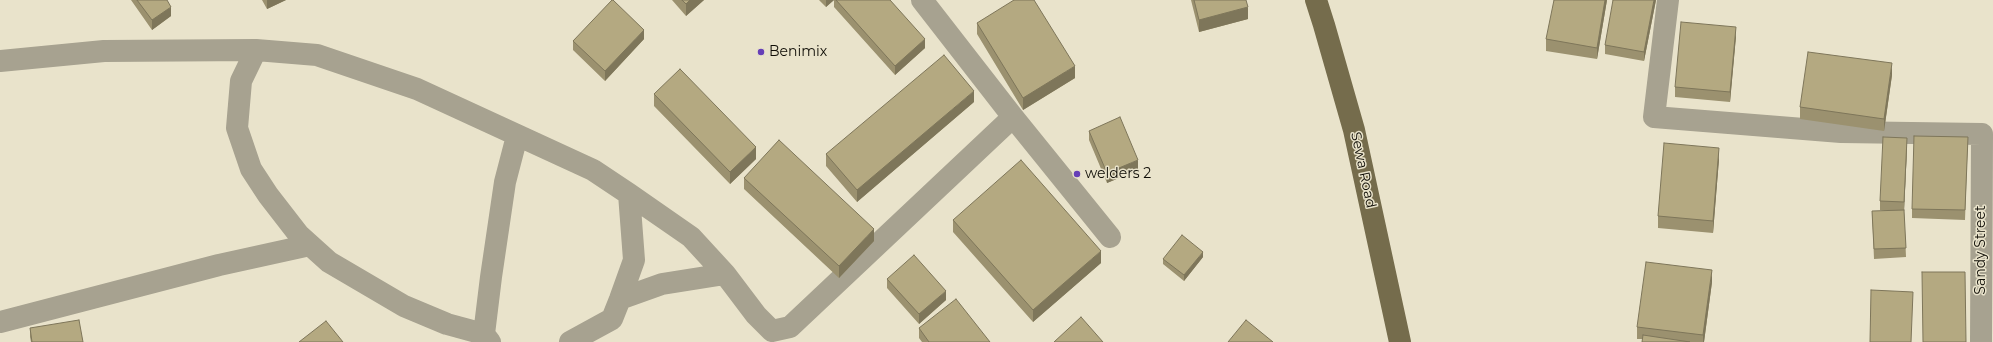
<!DOCTYPE html>
<style>
body{margin:0}
canvas{display:block;background:#e9e3cb}
</style>
<canvas width="1993" height="342"></canvas>
<script>
const g = document.querySelector('canvas').getContext('2d');
g.lineJoin = 'round';
const toPath = rows => new Path2D(rows.map(r => 'M' + r).join(''));
function strokePath(path, color, width, dash) { g.strokeStyle = color; g.lineWidth = width; g.lineCap = dash ? 'butt' : 'round'; g.setLineDash(dash || []); g.stroke(path); }
function fillPath(path, color) { g.fillStyle = color; g.fill(path, 'evenodd'); }
function write(font, color, halo, rows, align = 'center') {
  g.font = font + ' Montserrat,sans-serif'; g.lineWidth = 3; g.setLineDash([]); g.textBaseline = 'middle'; g.strokeStyle = halo; g.fillStyle = color; for (const [text, x, y, turn = 0] of rows) {
    g.save(); g.translate(x, y); g.rotate((+turn || 0) * Math.PI / 180); g.textAlign = isNaN(turn) ? turn : align; if (halo) g.strokeText(text, 0, 0); g.fillText(text, 0, 0); g.restore();
  }
}
const minor = toPath([
 [922,0,1013,117,1110,237],
 [1668,0,1654,117,1841,132,1982,134,1981,342],
 [256,50,241,81,237,128,251,169,268,195,299,235,329,262,404,306,447,324,484,334],
 [0,61,104,51,256,50,317,55,417,89,593,170,629,194,691,237,725,274,756,315,772,331,790,327,1013,117],
 [620,299,662,284,725,274],
 [0,322,219,265,310,245],
 [490,342,484,334,491,277,505,182,517,136],
 [570,342,612,319,620,299,634,260,629,194]
]);
const major = toPath([
 [1316,0,1324,25,1354,130,1400,342]
]);
const wall = toPath([
 [131,0,167,0,171,16,152,30],
 [262,0,286,0,267,9],
 [672,0,704,0,686,16],
 [819,0,890,0,925,48,895,75,834,7,834,0,826,7],
 [1191,0,1246,0,1248,19,1199,32],
 [1607,0,1597,59,1546,51,1546,39],
 [1656,0,1644,61,1605,54,1605,45],
 [977,23,1075,78,1023,110,977,34],
 [1736,36,1730,102,1675,97,1675,87],
 [644,39,605,81,573,50,573,41],
 [1892,75,1884,131,1800,119,1800,107],
 [654,94,756,159,730,184,654,106],
 [974,102,857,202,826,166,826,154],
 [1089,131,1138,170,1107,183,1089,140],
 [1968,137,1965,220,1912,218,1912,209],
 [1907,148,1904,210,1906,257,1874,259,1872,211,1887,211,1880,210,1880,201],
 [1719,159,1713,233,1658,228,1658,216],
 [744,178,874,241,839,278,744,189],
 [953,220,1101,263,1033,322,953,232],
 [1203,257,1184,281,1163,264,1163,259],
 [887,279,946,300,919,324,887,288],
 [1712,282,1704,342,1642,342,1643,339,1637,339,1637,327],
 [30,328,83,342,31,342,30,337],
 [919,328,990,342,922,342,919,338]
]);
const shadedWall = toPath([
 [267,0,286,0,267,9],
 [690,0,704,0,686,16,686,4],
 [826,0,834,0,826,7],
 [1605,0,1607,0,1597,59,1597,48],
 [1654,0,1656,0,1644,61,1644,52],
 [171,7,171,16,152,30,152,20],
 [1248,7,1248,19,1199,32,1199,20],
 [1736,27,1736,36,1730,102,1730,92],
 [644,30,644,39,605,81,605,71],
 [925,39,925,48,895,75,895,66],
 [1892,63,1892,75,1884,131,1884,119],
 [1075,66,1075,78,1023,110,1023,98],
 [974,91,974,102,857,202,857,190],
 [1907,138,1907,148,1904,212,1904,202],
 [756,147,756,159,730,184,730,172],
 [1719,148,1719,159,1713,233,1713,221],
 [1138,160,1138,170,1107,183,1107,173],
 [874,229,874,241,839,278,839,266],
 [1101,251,1101,263,1033,322,1033,310],
 [1203,252,1203,257,1184,281,1184,275],
 [1712,270,1712,282,1704,342,1703,342,1703,335],
 [946,291,946,300,919,324,919,314]
]);
const building = toPath([
 [137,0,167,0,171,7,152,20,137,0],
 [612,0,613,0,644,30,605,71,573,41,612,0],
 [682,0,690,0,686,4,682,0],
 [836,0,890,0,925,39,895,66,836,0],
 [1014,0,1034,0,1075,66,1023,98,977,23,1014,0],
 [1194,0,1246,0,1248,7,1199,20,1194,0],
 [1554,0,1605,0,1597,48,1546,39,1554,0],
 [1613,0,1654,0,1644,52,1605,45,1613,0],
 [1681,22,1736,27,1730,92,1675,87,1681,22],
 [1808,52,1892,63,1884,119,1800,107,1808,52],
 [944,55,974,91,857,190,826,154,944,55],
 [680,69,756,147,730,172,654,94,680,69],
 [1120,117,1138,160,1107,173,1089,131,1120,117],
 [1914,136,1968,137,1965,210,1912,209,1914,136],
 [1883,137,1907,138,1904,202,1880,201,1883,137],
 [779,140,874,229,839,266,744,178,779,140],
 [1664,143,1719,148,1713,221,1658,216,1664,143],
 [1021,160,1101,251,1033,310,953,220,1021,160],
 [1904,210,1906,248,1874,249,1872,211,1904,210],
 [1182,235,1203,252,1184,275,1163,259,1182,235],
 [914,255,946,291,919,314,887,279,914,255],
 [1646,262,1712,270,1703,335,1637,327,1646,262],
 [1922,272,1965,272,1966,342,1923,342,1922,272],
 [1871,290,1913,292,1911,342,1870,342,1871,290],
 [956,299,990,342,929,342,919,328,956,299],
 [1081,317,1103,342,1054,342,1081,317],
 [79,320,83,342,32,342,30,328,79,320],
 [1246,320,1273,342,1228,342,1246,320],
 [326,321,343,342,299,342,326,321],
 [1643,335,1690,342,1642,342,1643,335]
]);
const markers = [
 [761,52,4,"#663fb7"],
 [1077,174,4,"#663fb7"]
];
const poiNames = [
 ["Benimix",769,52],
 ["welders 2",1085,174]
];
const streetNames = [
 ["Sewa Road",1363,170,78],
 ["Sandy Street",1981,250,-90]
];
strokePath(minor, '#a7a290', 22);
strokePath(major, '#756c4c', 22);
fillPath(wall, '#9b916f');
fillPath(shadedWall, '#7e765a');
fillPath(building, '#b4a981');
strokePath(building, '#7e765a', 1);
for (const [x, y, r, color] of markers) { const dot = new Path2D(); dot.arc(x, y, r, 0, 2 * Math.PI); g.fillStyle = color; g.fill(dot); strokePath(dot, '#e9e3cb', 1.5); }
write('14px', '#0e0c05', '#e9e3cb', poiNames, 'left');
write('14px', '#0e0c05', '#e9e3cb', streetNames);
</script>
